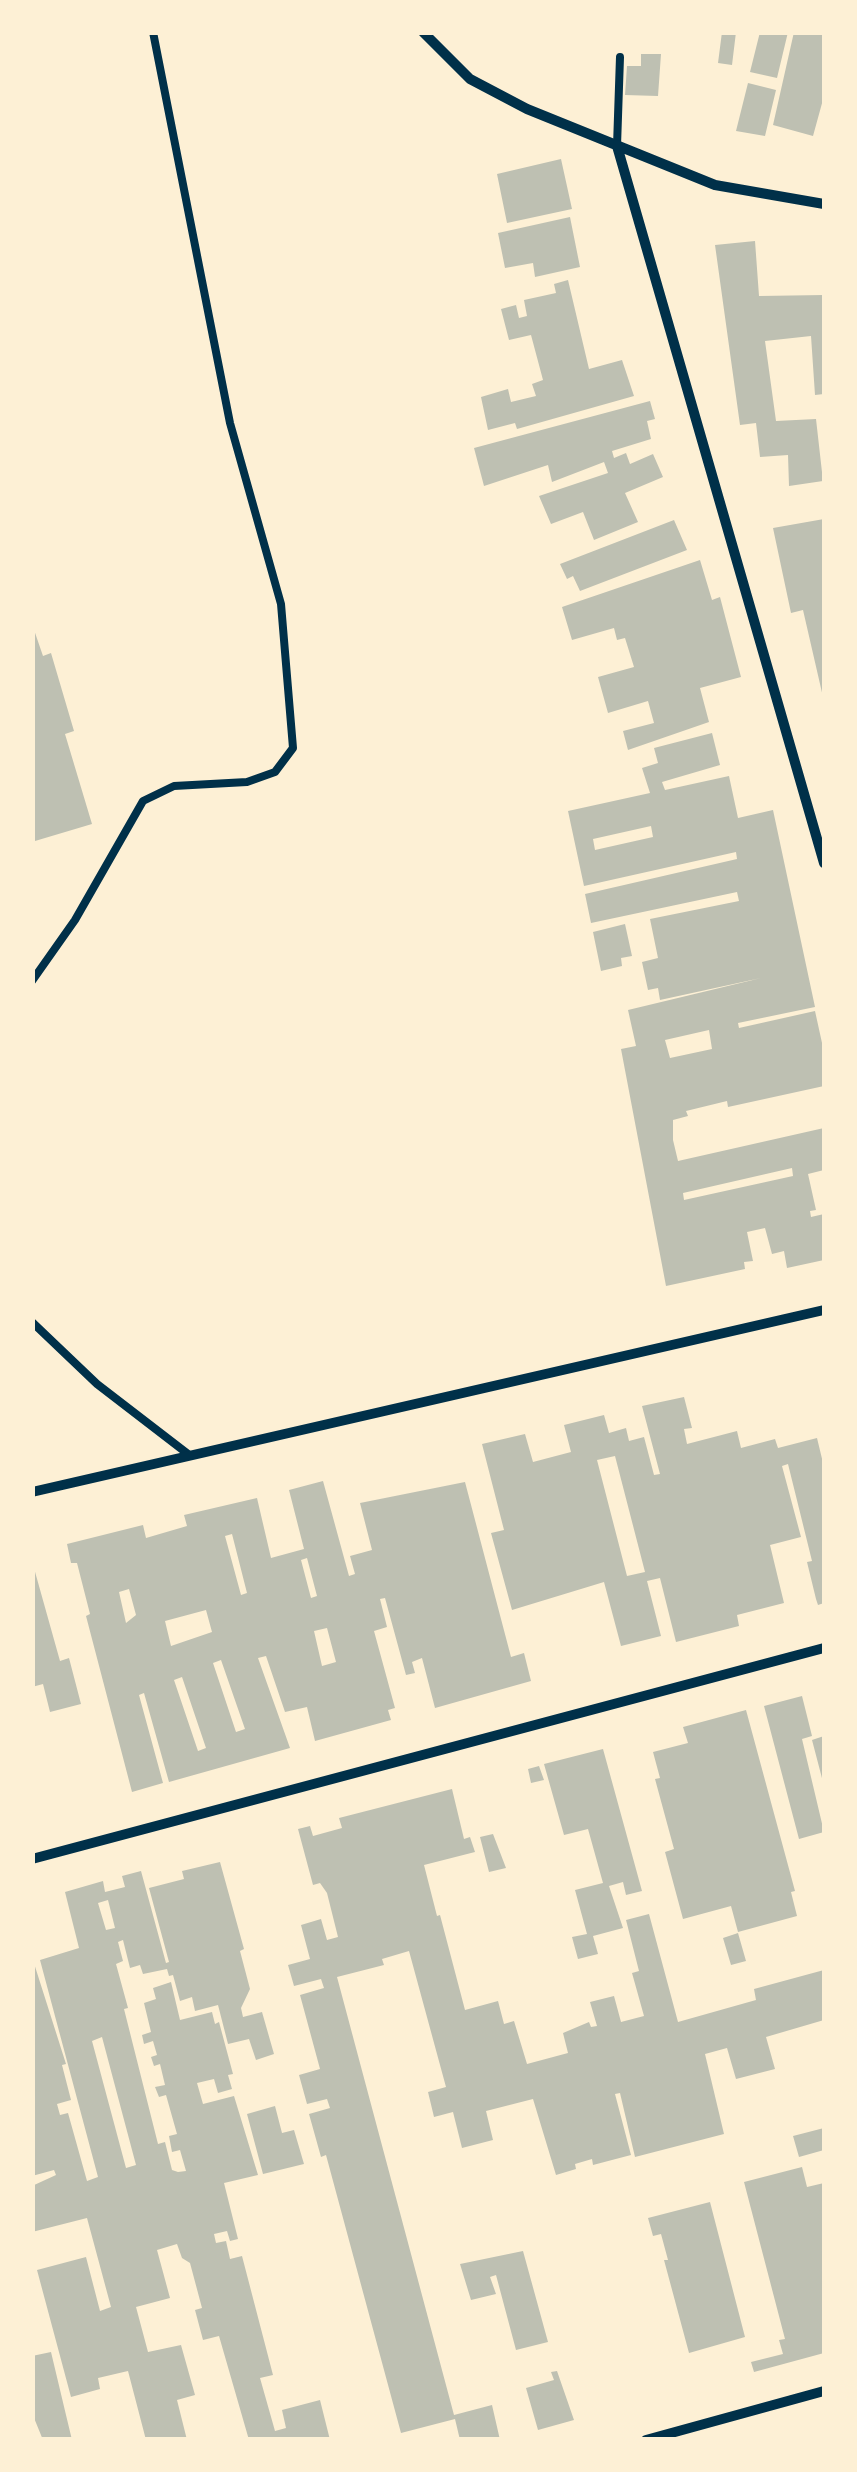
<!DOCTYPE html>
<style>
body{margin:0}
#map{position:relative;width:857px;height:2472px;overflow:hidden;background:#fdf0d5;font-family:"Varela Round",sans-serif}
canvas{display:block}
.frame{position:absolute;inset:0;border:35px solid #fdf0d5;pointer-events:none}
</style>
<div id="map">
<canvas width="857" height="2472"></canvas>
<div class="frame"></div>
</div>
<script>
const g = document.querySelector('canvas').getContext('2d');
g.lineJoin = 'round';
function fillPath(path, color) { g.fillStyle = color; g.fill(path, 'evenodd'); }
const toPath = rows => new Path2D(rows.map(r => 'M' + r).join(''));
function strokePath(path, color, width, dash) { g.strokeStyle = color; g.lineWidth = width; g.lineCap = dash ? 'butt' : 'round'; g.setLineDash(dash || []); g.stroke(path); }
const building = toPath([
 [722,32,736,32,732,65,718,63],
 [760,32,788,32,777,78,750,72],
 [794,32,824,32,824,96,813,136,773,125],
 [641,54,661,54,658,96,625,95,627,66,641,66],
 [748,83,776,90,765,136,736,131],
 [561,159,572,209,507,223,497,174],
 [570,217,580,267,535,277,533,263,505,268,498,233],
 [755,241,759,296,824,295,824,394,815,395,811,336,765,341,776,421,816,419,823,481,789,486,788,455,760,457,756,423,740,425,715,245],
 [568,280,589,369,622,360,634,396,517,429,515,423,488,430,481,397,508,389,511,402,536,396,532,384,543,380,531,335,509,340,501,309,516,305,519,318,527,316,524,300,556,293,554,284],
 [650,401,655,419,647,421,651,439,612,451,614,458,626,453,630,464,653,454,663,477,625,493,638,522,594,540,583,512,551,524,539,496,608,473,604,462,552,482,548,465,484,486,474,448],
 [824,519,824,696,823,697,803,610,791,613,773,528],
 [674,520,687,550,580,591,573,576,567,579,560,564],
 [700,560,712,600,720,597,741,677,700,688,709,722,628,750,623,731,654,723,648,701,608,713,598,677,634,667,625,638,617,640,614,628,572,640,562,607],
 [32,624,43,656,51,653,74,731,65,734,92,824,35,841],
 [712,733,720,765,662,782,665,790,729,776,738,818,773,810,815,1007,738,1023,739,1028,815,1011,824,1052,824,1086,728,1107,727,1101,686,1111,688,1116,673,1120,673,1140,678,1161,824,1128,824,1170,808,1174,816,1210,810,1211,811,1217,824,1214,824,1260,787,1268,784,1251,772,1254,765,1228,747,1232,753,1261,744,1262,745,1269,666,1286,621,1049,636,1046,628,1010,761,978,660,1000,658,988,648,990,642,962,658,958,650,919,739,901,737,892,591,923,585,894,737,859,736,852,584,886,568,811,650,793,642,768,658,763,654,748],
 [651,826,653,837,595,850,593,839],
 [709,1030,712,1049,670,1058,665,1040],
 [792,1168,793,1176,684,1200,683,1193],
 [625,924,632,956,621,958,622,966,601,971,593,932],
 [684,1397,692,1428,684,1429,687,1444,737,1431,741,1448,775,1439,778,1448,817,1438,824,1467,824,1603,818,1605,816,1599,807,1562,812,1561,788,1464,782,1466,801,1537,770,1545,784,1603,737,1615,739,1626,676,1642,660,1578,647,1581,661,1636,621,1646,604,1582,512,1610,491,1533,504,1530,482,1444,525,1434,533,1462,571,1452,564,1425,604,1415,609,1433,626,1428,629,1441,644,1437,654,1475,660,1474,642,1406],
 [615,1456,645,1572,627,1576,597,1460],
 [323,1481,349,1576,355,1574,350,1556,372,1550,360,1503,465,1482,511,1657,524,1653,531,1681,435,1708,422,1658,412,1662,415,1673,406,1675,385,1598,380,1599,387,1627,374,1631,395,1708,388,1710,391,1720,315,1741,307,1707,285,1712,266,1656,258,1658,290,1748,169,1782,144,1693,139,1695,163,1783,132,1792,86,1616,90,1614,77,1563,71,1563,67,1544,143,1525,146,1538,187,1526,184,1515,257,1498,271,1558,304,1549,289,1490],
 [232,1534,247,1593,241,1595,225,1536],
 [307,1558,317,1596,311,1598,301,1560],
 [129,1589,136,1615,126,1623,119,1592],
 [206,1610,212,1632,171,1646,165,1621],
 [327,1628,336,1662,322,1666,314,1631],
 [221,1660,245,1729,236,1732,213,1663],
 [182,1677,206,1748,198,1751,174,1680],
 [32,1561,60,1661,69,1658,81,1704,50,1712,43,1684,32,1687],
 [802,1696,812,1736,802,1739,824,1832,799,1839,764,1706],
 [746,1710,795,1891,791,1892,797,1916,738,1932,731,1906,683,1919,665,1852,674,1849,655,1779,660,1778,653,1752,688,1743,683,1727],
 [824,1736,824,1782,823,1782,812,1740],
 [603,1749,642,1891,626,1895,623,1882,609,1886,623,1928,593,1936,598,1954,578,1959,572,1937,587,1934,575,1890,603,1883,588,1829,564,1835,544,1764],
 [539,1766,544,1780,531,1783,528,1769],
 [452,1789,464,1839,470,1837,475,1852,424,1865,437,1916,440,1915,465,2010,498,2001,504,2024,514,2021,527,2064,568,2053,563,2033,589,2022,591,2027,597,2026,590,2002,614,1996,621,2022,644,2016,632,1973,639,1971,626,1920,649,1914,678,2022,756,2000,754,1989,824,1970,824,2020,766,2037,775,2069,736,2079,727,2048,705,2054,724,2134,635,2157,620,2093,615,2094,631,2155,593,2165,592,2159,575,2164,576,2169,556,2175,533,2099,486,2111,493,2140,462,2148,453,2112,434,2117,428,2092,446,2087,409,1951,382,1959,384,1965,337,1977,454,2415,492,2405,500,2440,460,2440,455,2419,401,2433,326,2155,321,2157,309,2114,330,2108,327,2099,307,2104,299,2075,320,2069,300,1995,324,1988,321,1979,294,1986,288,1965,310,1959,301,1925,321,1919,327,1940,338,1937,327,1893,320,1883,313,1885,298,1829,310,1826,313,1836,342,1828,339,1818],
 [493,1834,506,1868,489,1872,480,1837],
 [220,1862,244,1949,240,1951,250,1989,241,2008,243,2017,262,2012,274,2054,256,2060,249,2039,228,2044,218,2005,195,2011,192,1997,180,2001,173,1975,169,1976,167,1969,143,1974,140,1965,130,1968,123,1940,118,1942,123,1961,116,1964,128,2008,124,2009,158,2144,165,2142,172,2170,178,2172,186,2171,180,2150,172,2152,169,2136,177,2134,166,2095,159,2097,155,2087,165,2085,160,2064,154,2066,151,2057,157,2055,153,2041,144,2044,142,2035,151,2032,144,2003,156,1999,153,1988,171,1982,180,2020,212,2012,215,2024,219,2022,233,2074,228,2075,232,2089,218,2093,214,2079,197,2083,203,2104,234,2096,258,2175,224,2183,238,2239,230,2241,227,2231,214,2234,216,2243,226,2241,230,2259,242,2256,273,2375,260,2378,275,2431,286,2428,282,2410,320,2400,330,2440,249,2440,219,2336,203,2340,195,2310,202,2308,190,2263,182,2258,177,2244,157,2250,170,2298,136,2307,148,2352,181,2345,195,2395,177,2400,187,2440,146,2440,128,2371,98,2378,100,2389,71,2397,37,2270,86,2257,100,2311,111,2307,87,2218,32,2232,32,2186,56,2175,54,2170,32,2176,32,1957,66,2064,62,2065,71,2100,57,2104,60,2115,68,2113,87,2181,98,2177,40,1960,79,1948,65,1892,103,1881,105,1892,125,1887,122,1876,141,1871,166,1963,169,1962,149,1888,184,1879,182,1871],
 [108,1900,115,1928,106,1930,98,1903],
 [102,2037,136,2165,126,2168,92,2041],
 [738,1933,746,1961,731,1965,723,1938],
 [275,2106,282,2133,294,2130,304,2164,263,2174,247,2114],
 [824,2128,824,2150,799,2157,793,2136],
 [802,2167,807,2187,824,2183,824,2353,754,2372,751,2362,783,2354,779,2340,785,2339,744,2182],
 [710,2202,745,2337,689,2353,664,2260,668,2260,661,2234,653,2236,648,2218],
 [523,2251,548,2342,516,2350,496,2275,490,2277,496,2294,471,2300,460,2264],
 [51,2352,66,2415,72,2440,43,2440,32,2413,32,2356],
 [557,2371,574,2420,538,2430,526,2388,554,2380,551,2372]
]);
const service = toPath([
 [617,146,620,57],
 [32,981,75,920,143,801,174,786,247,782,275,772,293,748,281,604,230,423,153,32],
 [32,1322,97,1384,188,1454]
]);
const minor = toPath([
 [423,32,470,79,527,109,715,185,824,204],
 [617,146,824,863],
 [32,1492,824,1310],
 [32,1859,824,1648],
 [646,2440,824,2391]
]);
fillPath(building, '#bec0b2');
strokePath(service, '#003049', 8);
strokePath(minor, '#003049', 10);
</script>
